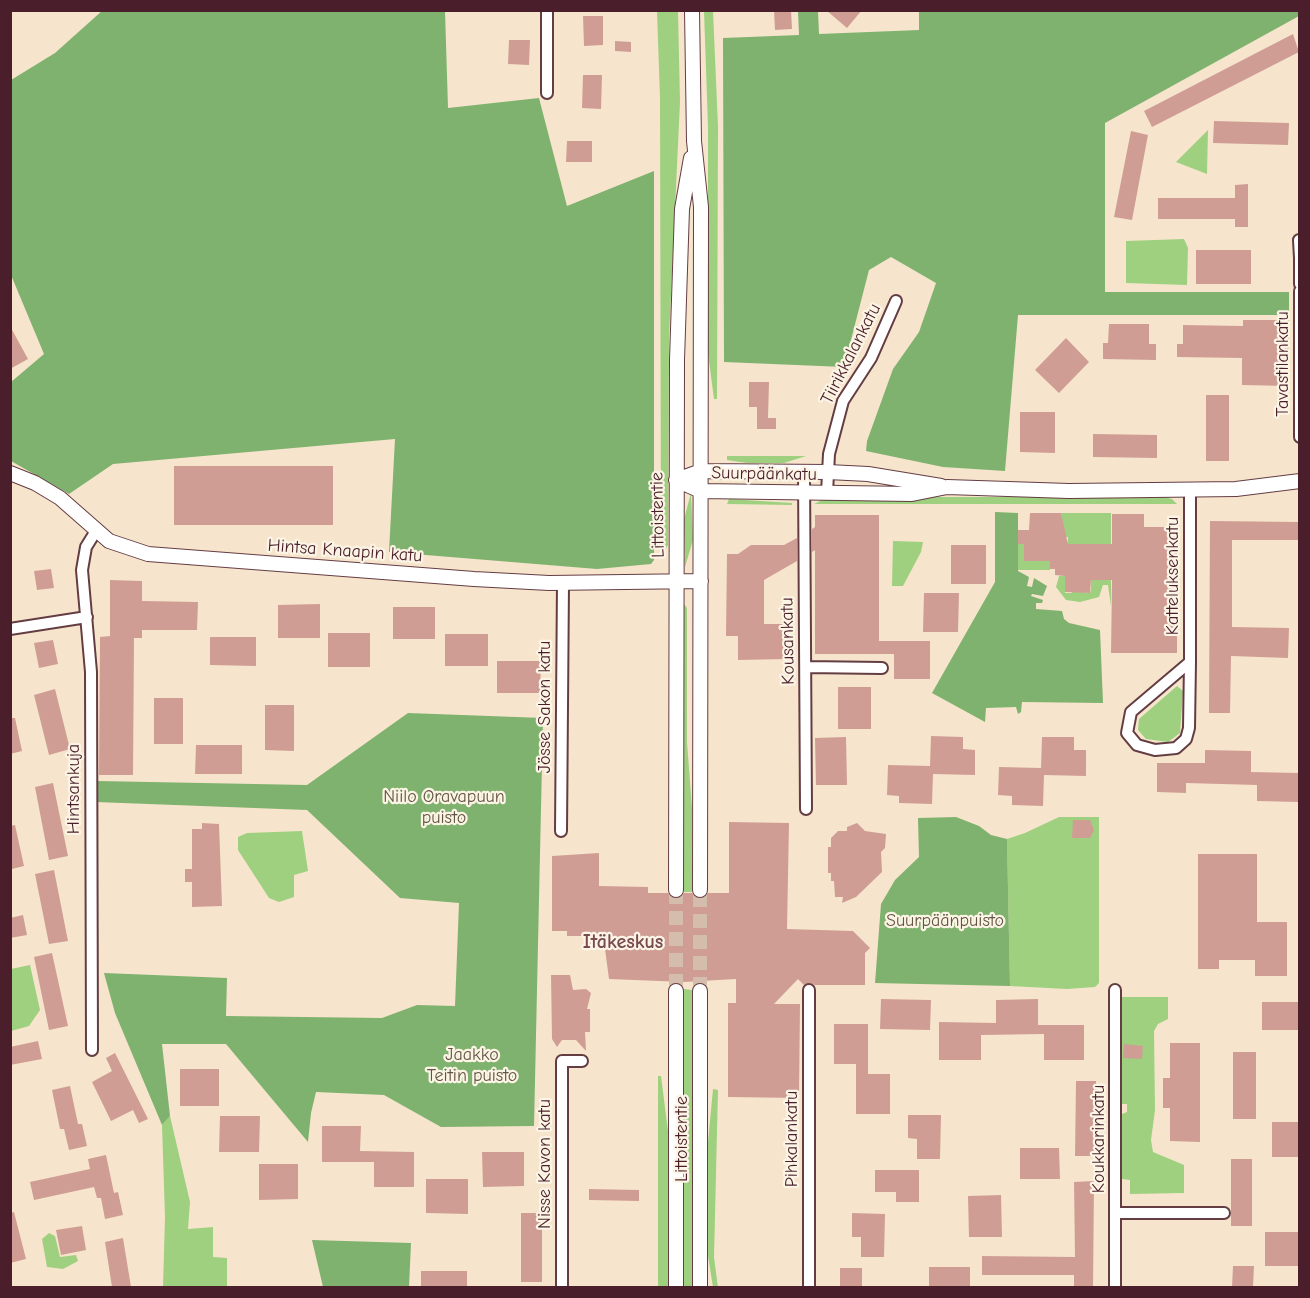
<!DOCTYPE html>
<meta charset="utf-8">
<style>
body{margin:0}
#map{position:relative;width:1310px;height:1298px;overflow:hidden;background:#f6e5cc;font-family:"Comic Neue",sans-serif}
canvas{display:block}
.frame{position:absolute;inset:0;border:12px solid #4a1f2b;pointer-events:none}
</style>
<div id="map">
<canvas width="1310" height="1298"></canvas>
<div class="frame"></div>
</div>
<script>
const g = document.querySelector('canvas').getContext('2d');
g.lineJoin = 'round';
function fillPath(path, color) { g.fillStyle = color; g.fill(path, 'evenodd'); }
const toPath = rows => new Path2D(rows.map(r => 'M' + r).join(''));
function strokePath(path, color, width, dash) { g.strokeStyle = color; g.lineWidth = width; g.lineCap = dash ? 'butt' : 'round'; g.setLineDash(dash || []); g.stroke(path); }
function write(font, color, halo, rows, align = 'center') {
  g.font = font + ' "Comic Neue",sans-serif'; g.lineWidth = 4.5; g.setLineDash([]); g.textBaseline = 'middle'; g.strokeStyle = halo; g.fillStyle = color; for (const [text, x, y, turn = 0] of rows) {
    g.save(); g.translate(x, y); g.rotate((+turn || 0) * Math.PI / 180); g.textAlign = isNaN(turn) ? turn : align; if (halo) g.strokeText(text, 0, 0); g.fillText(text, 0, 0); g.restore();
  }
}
const green = toPath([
 [657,11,678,11,680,102,669,337,668,545,661,557,660,98],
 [704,11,713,11,718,127,717,399,714,399,708,353,708,127],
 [1208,130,1207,174,1176,162],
 [1184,239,1188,248,1187,285,1126,283,1126,241],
 [727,456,806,456,784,463,747,463,727,460],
 [691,493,693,540,685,567,684,519],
 [828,497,1165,497,1172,499,1177,504,814,504],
 [729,499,792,503,792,505,727,504],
 [1061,513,1111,513,1111,606,1108,585,1103,585,1099,597,1080,602,1066,600,1056,587,1059,576,1065,576,1065,593,1072,593,1072,589,1084,589,1084,593,1090,593,1091,589,1091,576,1064,544,1068,543,1068,537,1064,537],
 [893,541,923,542,921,552,903,586,892,586],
 [1018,544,1024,544,1024,561,1031,561,1031,557,1043,557,1044,561,1050,561,1050,570,1018,570],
 [684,604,687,608,687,742,692,808,692,892,684,892],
 [1177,686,1183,691,1180,733,1168,742,1146,739,1138,730,1139,719],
 [1059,817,1099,817,1099,983,1095,987,1067,989,1010,986,1007,839,1025,833],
 [302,831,308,871,294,875,294,897,279,902,269,898,238,850,238,837,247,833],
 [30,965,40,1010,29,1026,11,1031,11,969],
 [684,989,692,990,692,1288,684,1287],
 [1122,997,1168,997,1168,1019,1158,1024,1154,1031,1155,1110,1151,1140,1153,1152,1184,1165,1184,1193,1130,1194,1130,1180,1122,1179,1122,1114,1127,1112,1127,1104,1122,1104],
 [658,1076,661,1076,668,1131,668,1288,658,1287],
 [713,1089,718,1090,714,1257,718,1288,713,1287,708,1256,707,1153],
 [170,1116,190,1202,188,1229,213,1227,213,1257,227,1258,227,1287,163,1287,165,1217,162,1125],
 [49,1233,55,1236,60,1257,76,1255,78,1261,63,1269,47,1267,42,1239]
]);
const forest = toPath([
 [103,10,445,11,448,108,539,98,567,206,654,171,654,560,651,564,597,569,389,552,395,439,113,464,69,494,11,461,11,382,44,354,11,275,11,80,55,53],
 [798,11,818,11,819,34,919,30,919,10,1299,11,1299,16,1105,123,1105,292,1289,292,1289,315,1018,315,1005,471,943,467,866,451,867,441,893,369,919,332,936,283,891,257,869,270,844,367,724,362,723,38,799,35],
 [995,512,1018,513,1018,571,1029,577,1027,586,1032,587,1034,578,1047,586,1043,596,1032,594,1031,596,1043,600,1042,603,1036,603,1036,609,1062,611,1064,619,1069,623,1100,630,1103,703,1022,702,1021,712,1018,714,1016,707,986,708,985,722,932,693,995,582],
 [408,713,543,718,534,1126,441,1127,384,1095,316,1092,311,1113,308,1142,226,1044,162,1044,170,1116,162,1125,115,1013,104,973,227,978,226,1016,382,1018,417,1005,455,1006,459,903,400,898,307,810,96,802,97,781,307,785],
 [956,817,979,826,991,835,1007,839,1010,986,875,983,881,904,895,880,919,857,918,818],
 [312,1240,411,1243,409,1287,323,1287]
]);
const building = toPath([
 [774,10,791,10,792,29,775,30],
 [826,10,862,10,847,28],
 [583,16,603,16,603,45,584,46],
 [1293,34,1299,52,1152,127,1144,111],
 [509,40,530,40,529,65,508,64],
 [615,41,631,42,631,52,615,51],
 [583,75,602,75,601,109,582,108],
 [1214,121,1289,123,1288,145,1213,143],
 [1131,131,1148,135,1132,220,1114,217],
 [567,141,592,141,592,162,566,162],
 [1248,184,1248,227,1235,227,1235,219,1158,219,1158,198,1235,198,1235,185],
 [1196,250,1251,250,1251,284,1196,284],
 [1243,320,1289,320,1288,386,1242,385,1242,358,1177,357,1177,344,1183,344,1183,325,1243,326],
 [1109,324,1149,324,1149,344,1156,344,1156,360,1103,359,1103,343,1108,343],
 [10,326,28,359,10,369],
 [1066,338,1089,362,1059,393,1035,370],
 [749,382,769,382,768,418,776,418,776,429,757,429,757,407,749,407],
 [1206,395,1229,395,1229,461,1206,461],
 [1020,412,1055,412,1055,453,1020,452],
 [1093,434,1157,435,1157,458,1093,457],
 [174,466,333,466,333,525,174,525],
 [1030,513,1061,513,1068,544,1112,544,1112,514,1144,514,1144,527,1177,527,1177,653,1111,653,1112,580,1091,580,1090,593,1065,592,1065,576,1055,575,1055,569,1050,569,1050,561,1024,561,1024,544,1018,544,1018,530,1029,530],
 [815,515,879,515,879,641,930,641,930,679,894,679,894,654,815,654,815,550,812,552,812,529,815,527],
 [1210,521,1299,522,1299,540,1232,540,1232,627,1289,628,1288,658,1231,656,1230,713,1209,713],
 [797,538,797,561,764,580,764,624,788,624,788,659,738,660,738,636,726,636,727,554,738,554,751,545,784,545],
 [951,545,986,545,986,584,951,584],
 [51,569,54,588,37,590,34,571],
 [110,580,142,581,142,601,198,602,197,630,142,630,142,638,134,638,133,775,99,775,100,637,110,636],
 [924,593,959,593,958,632,923,632],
 [320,604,320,638,278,638,278,605],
 [393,607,435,607,435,639,393,639],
 [328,633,370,633,370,667,328,667],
 [445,634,488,634,488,666,445,666],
 [210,637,256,637,256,666,210,665],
 [53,640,58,664,39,668,34,643],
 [497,661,541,661,540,693,497,693],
 [838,687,871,687,871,729,838,729],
 [55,689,70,749,49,755,34,695],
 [154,698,183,698,183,744,154,744],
 [265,705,294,705,294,751,265,750],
 [10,718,15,718,22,751,10,754],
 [931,736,963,737,963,749,975,750,975,775,933,774,932,804,899,803,899,796,887,795,888,765,930,766],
 [846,737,847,785,816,785,815,738],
 [1042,737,1074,737,1074,750,1086,750,1086,776,1044,775,1043,806,1012,805,1012,796,998,795,999,767,1041,768],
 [196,745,242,745,242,774,195,774],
 [1205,750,1251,751,1251,772,1299,773,1299,802,1257,801,1257,785,1186,783,1186,793,1157,792,1157,763,1205,763],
 [53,783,68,856,49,860,35,787],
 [1073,820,1090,820,1094,830,1090,838,1072,838],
 [729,822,789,823,787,929,853,931,870,948,865,953,865,985,815,985,810,983,804,985,798,979,774,1004,800,1004,799,1098,728,1097,728,1003,736,1003,736,979,684,982,609,979,605,949,586,945,586,936,567,936,567,931,552,931,552,856,599,853,599,886,648,887,648,893,668,893,675,899,684,893,692,893,699,899,708,893,729,893],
 [202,823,219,824,222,906,192,907,192,882,185,882,185,869,192,869,192,829,202,829],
 [857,823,865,831,886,834,885,848,881,852,882,872,856,897,842,903,843,897,835,897,834,881,831,881,831,873,828,873,828,847,831,847,831,838,838,831,847,831,847,827],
 [15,825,24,866,12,869,10,826],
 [1198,854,1257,854,1257,922,1287,922,1287,976,1255,976,1255,960,1219,960,1219,969,1198,969],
 [54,870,68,941,49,944,35,874],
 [23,915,27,935,10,938,10,918],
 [52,953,68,1026,49,1030,34,957],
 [551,975,570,975,573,990,586,989,591,993,587,1009,590,1009,590,1032,585,1032,586,1051,576,1040,562,1040,557,1047,552,1039],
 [881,999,931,1000,930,1030,880,1029],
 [1038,999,1038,1025,1084,1025,1084,1060,1044,1060,1044,1034,981,1035,981,1060,939,1060,939,1022,996,1023,996,1000],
 [1262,1002,1299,1002,1299,1030,1262,1030],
 [834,1024,868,1024,868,1074,890,1074,890,1114,856,1114,856,1064,834,1064],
 [38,1041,42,1059,10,1065,10,1047],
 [1170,1043,1200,1043,1200,1142,1170,1141,1170,1108,1163,1108,1163,1078,1170,1078],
 [1124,1044,1143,1046,1142,1059,1123,1058],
 [1233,1052,1256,1052,1256,1119,1233,1119],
 [115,1053,148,1119,139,1123,133,1110,111,1121,92,1082,112,1071,106,1058],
 [180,1069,219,1069,219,1106,180,1106],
 [1076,1081,1096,1081,1096,1156,1075,1156],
 [70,1086,78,1124,82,1124,87,1146,69,1150,64,1129,60,1129,52,1090],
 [908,1115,941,1115,940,1159,917,1159,917,1139,908,1138],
 [220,1116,260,1116,259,1152,219,1152],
 [1272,1122,1299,1122,1299,1157,1272,1157],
 [322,1126,361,1126,360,1151,414,1152,414,1187,374,1187,374,1162,322,1162],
 [1020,1148,1059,1148,1060,1179,1020,1179],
 [482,1152,524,1152,524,1186,483,1187],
 [106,1155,114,1193,118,1192,123,1215,105,1219,101,1198,97,1198,94,1187,34,1200,30,1182,90,1169,88,1159],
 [1231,1159,1252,1159,1252,1226,1231,1226],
 [259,1164,298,1164,298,1199,259,1200],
 [875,1170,919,1170,919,1202,896,1202,896,1192,875,1192],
 [426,1179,468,1179,468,1214,426,1213],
 [1094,1181,1093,1287,1074,1287,1074,1275,982,1275,982,1256,1075,1257,1074,1182],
 [589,1189,639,1190,639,1201,589,1200],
 [1001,1195,1002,1237,969,1237,968,1196],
 [14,1212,26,1259,10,1263,10,1213],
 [521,1213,542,1213,542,1282,521,1282],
 [852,1213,885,1214,884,1257,861,1257,861,1237,852,1237],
 [82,1226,86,1250,61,1255,56,1230],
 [1265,1232,1299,1232,1299,1266,1265,1266],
 [123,1238,131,1287,112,1287,105,1242],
 [1233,1266,1254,1266,1253,1287,1232,1287],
 [929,1267,970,1267,970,1287,929,1287],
 [840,1268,862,1268,862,1287,840,1287],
 [421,1271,467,1271,467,1287,421,1287]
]);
const secondaryTunnel = toPath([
 [676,890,676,991],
 [700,991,700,890]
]);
const street = toPath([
 [547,93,547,10],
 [1299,240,1300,258],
 [1300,259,1300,284],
 [1300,291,1300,437],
 [804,472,806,809],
 [827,493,829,454,843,401,871,358,896,301],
 [10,629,87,617],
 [1190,662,1131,712,1127,733,1137,745,1155,750,1176,748,1186,739,1189,728,1190,662,1190,490],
 [806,667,882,668],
 [561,831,563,582],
 [809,990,809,1288],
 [1115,990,1115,1288],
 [92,1050,91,672,82,570,86,547,96,531],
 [1116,1213,1224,1213],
 [562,1288,562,1061,582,1061]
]);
const secondary = toPath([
 [692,10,694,141,701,207,700,890],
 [10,473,35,483,60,498,109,541,148,554,474,579,549,583,701,581],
 [676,480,701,491,912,494,947,487,1069,491,1236,489,1300,481],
 [676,480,701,471,828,472,868,474,941,486],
 [676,890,677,360,682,209,691,158],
 [700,991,700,1288],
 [676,1288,676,991]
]);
const streetNames = [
 ["Tiirikkalankatu",851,354,-63],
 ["Tavastilankatu",1283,364,-90],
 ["Suurpäänkatu",764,474,1],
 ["Littoistentie",658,515,-91],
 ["Hintsa Knaapin katu",345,551,4],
 ["Katteluksenkatu",1173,576,-90],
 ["Kousankatu",788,641,-91],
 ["Jösse Sakon katu",545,707,-90],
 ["Hintsankuja",74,789,-90],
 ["Littoistentie",682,1139,-90],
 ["Pihkalankatu",792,1139,-90],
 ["Koukkarinkatu",1099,1139,-90],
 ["Nisse Kavon katu",545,1164,-90]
];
const parkNames = [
 ["Niilo Oravapuun",444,797],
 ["puisto",444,818],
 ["Suurpäänpuisto",945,921],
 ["Jaakko",472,1055],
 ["Teitin puisto",472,1076]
];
const neighbourhoodNames = [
 ["Itäkeskus",623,942]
];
fillPath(green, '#9ed07f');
fillPath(forest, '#7eb26e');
fillPath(building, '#d09d95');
strokePath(secondaryTunnel, '#d4bdac', 14, [14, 7]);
strokePath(street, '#643d43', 14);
strokePath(secondary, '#643d43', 16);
strokePath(street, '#fff', 10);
strokePath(secondary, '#fff', 14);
write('18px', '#4a1f2b', '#fcf5e5', streetNames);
write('18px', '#635444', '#fcf5e5', parkNames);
write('bold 20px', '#794b50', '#fcf5e5', neighbourhoodNames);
</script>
